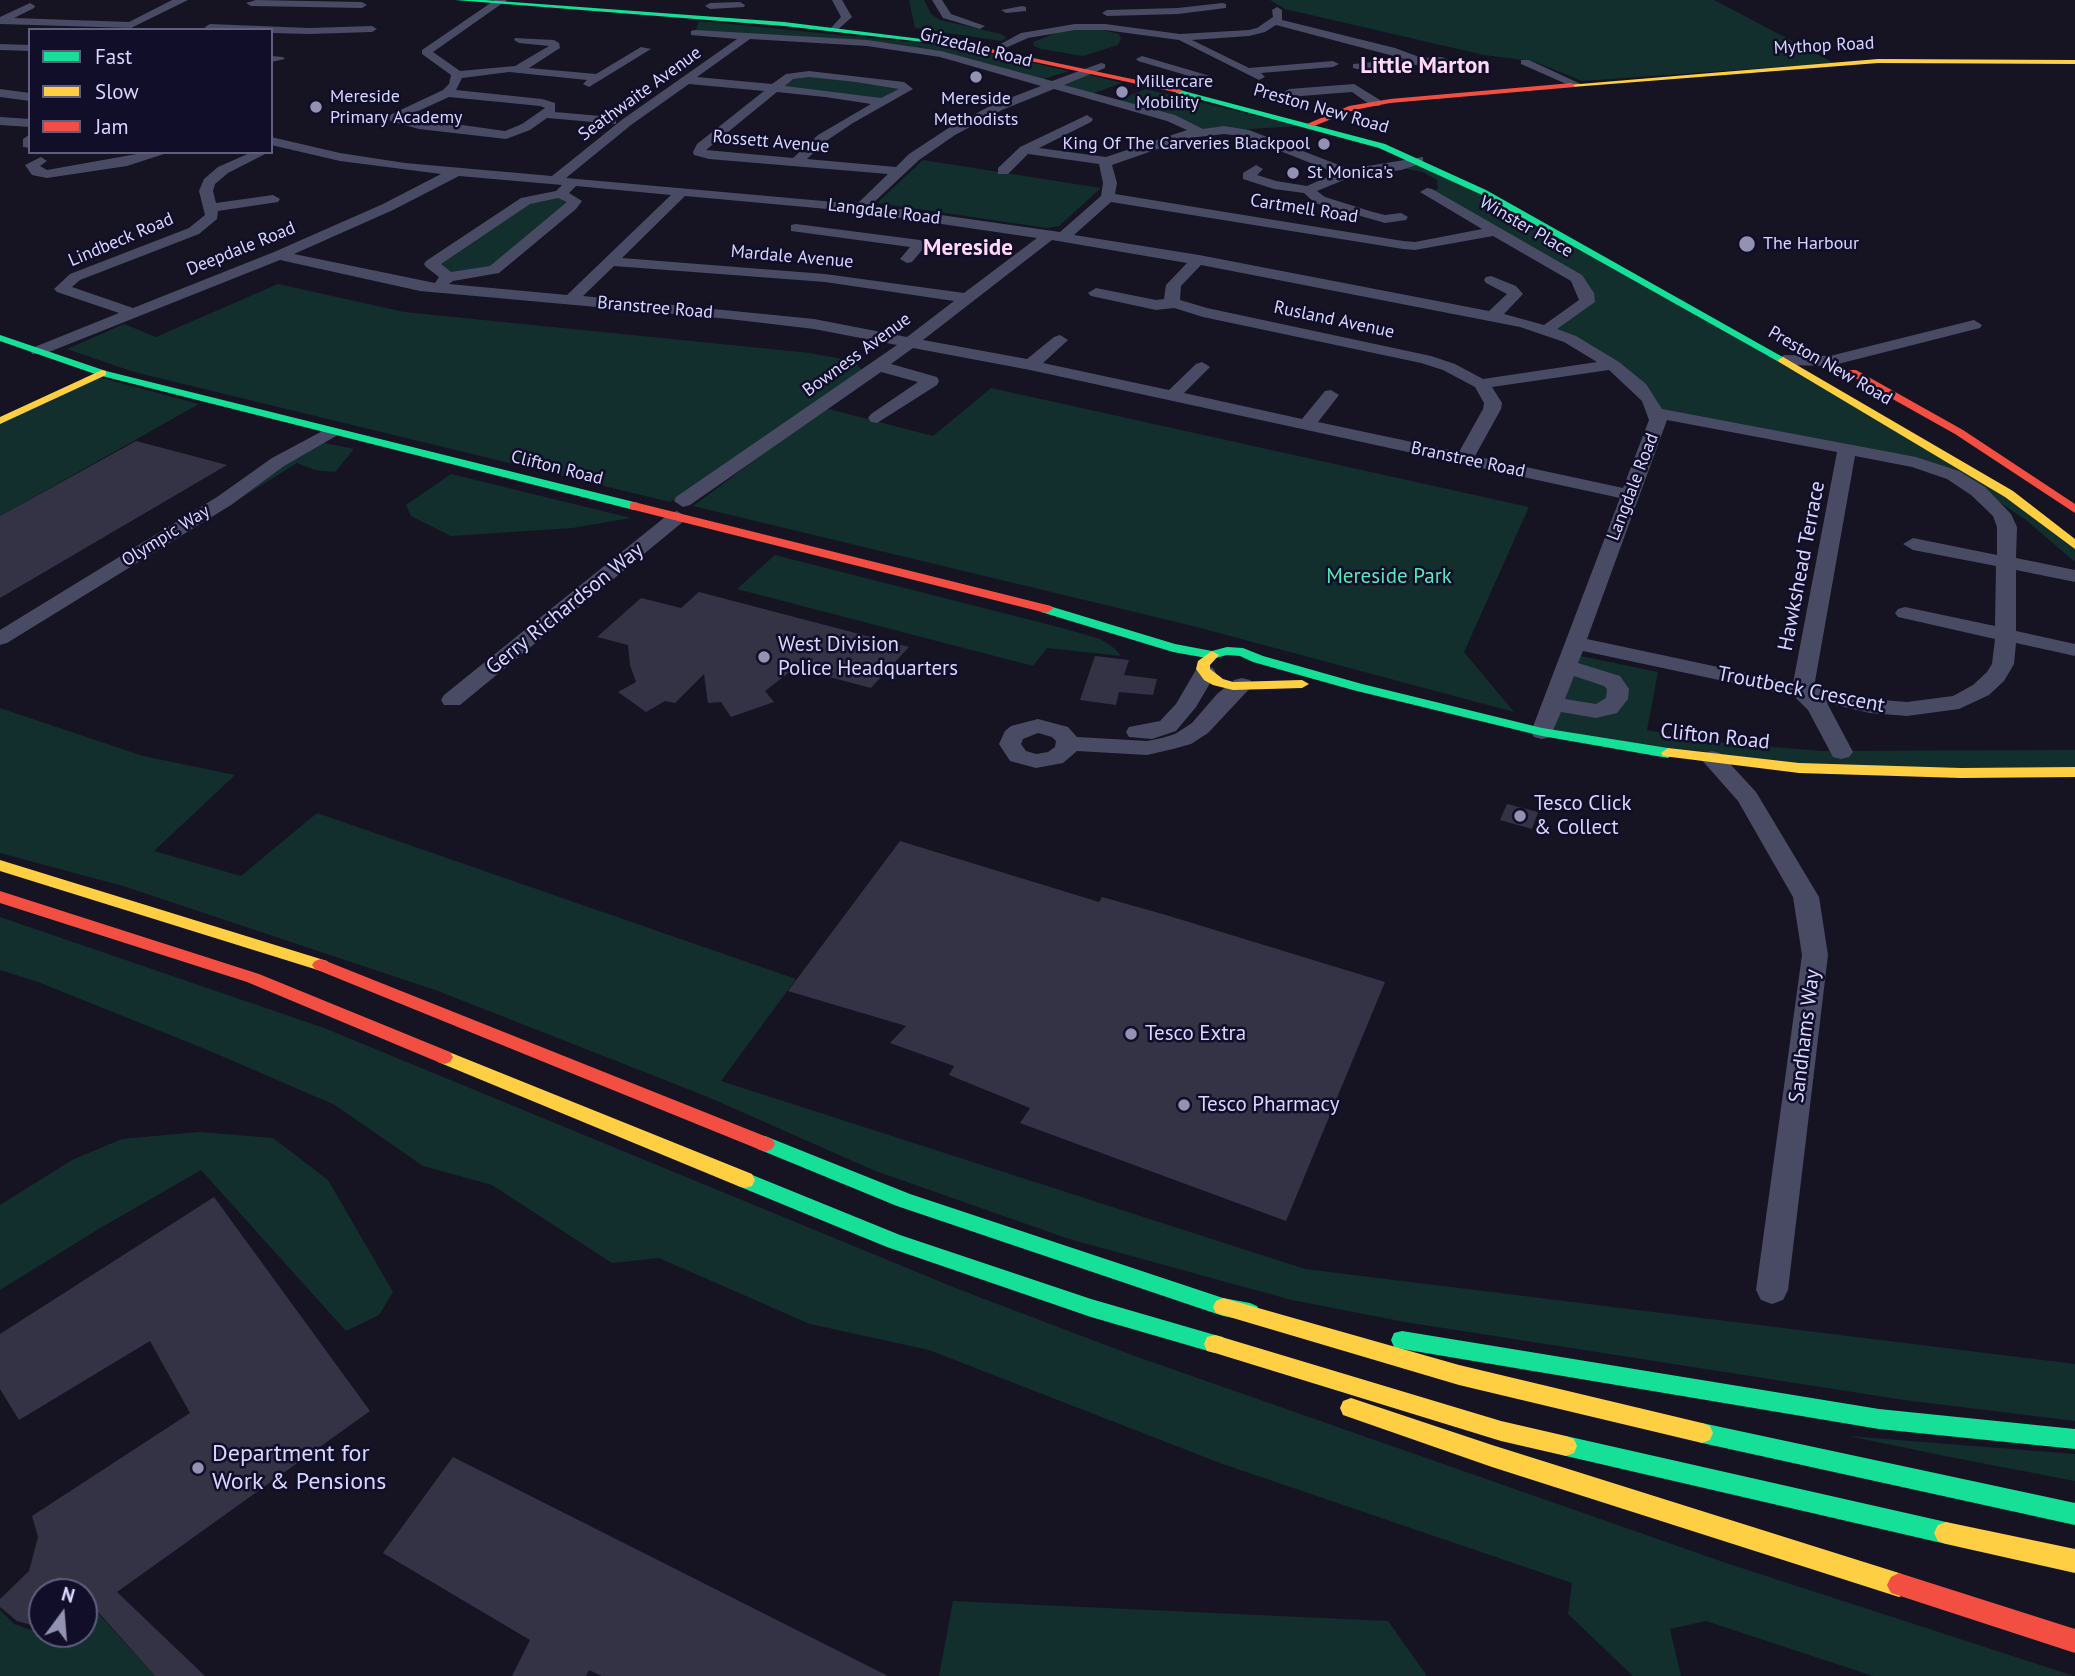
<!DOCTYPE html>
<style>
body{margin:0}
#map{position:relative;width:2075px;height:1676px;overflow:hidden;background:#161423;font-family:"PT Sans",sans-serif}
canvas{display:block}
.legend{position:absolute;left:28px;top:28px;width:245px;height:126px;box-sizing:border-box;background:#110e29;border:2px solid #615e7f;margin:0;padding:9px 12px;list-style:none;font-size:21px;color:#d8d6ff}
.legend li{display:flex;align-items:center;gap:14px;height:35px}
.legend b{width:35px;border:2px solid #615e7f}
.north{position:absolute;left:28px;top:1578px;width:70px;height:70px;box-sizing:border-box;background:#110e29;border:2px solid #615e7f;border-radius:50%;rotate:16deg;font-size:19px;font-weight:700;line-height:28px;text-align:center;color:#d8d6ff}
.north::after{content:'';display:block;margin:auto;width:24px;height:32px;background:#9492b2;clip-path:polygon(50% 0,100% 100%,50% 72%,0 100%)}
</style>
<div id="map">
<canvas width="2075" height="1676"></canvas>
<ul class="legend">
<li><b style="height:9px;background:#16e098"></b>Fast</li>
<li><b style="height:9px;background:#ffcf43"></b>Slow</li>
<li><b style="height:9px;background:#f24e42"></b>Jam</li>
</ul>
<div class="north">N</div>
</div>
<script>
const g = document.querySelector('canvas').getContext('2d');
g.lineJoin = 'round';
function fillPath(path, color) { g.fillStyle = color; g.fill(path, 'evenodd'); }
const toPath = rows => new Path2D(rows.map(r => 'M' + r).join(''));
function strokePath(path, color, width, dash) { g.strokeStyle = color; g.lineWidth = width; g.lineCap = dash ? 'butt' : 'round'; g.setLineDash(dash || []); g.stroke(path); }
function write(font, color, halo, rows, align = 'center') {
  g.font = font + ' "PT Sans",sans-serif'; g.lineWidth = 5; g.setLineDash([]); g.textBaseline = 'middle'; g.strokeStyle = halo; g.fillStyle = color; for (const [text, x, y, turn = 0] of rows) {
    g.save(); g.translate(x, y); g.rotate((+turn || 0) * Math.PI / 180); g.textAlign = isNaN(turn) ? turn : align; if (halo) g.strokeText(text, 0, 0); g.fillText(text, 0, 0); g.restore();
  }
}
const green = toPath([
 [909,0,924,0,931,14,940,20,1001,34,1006,38,1001,41,915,28],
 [1270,0,1714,0,1834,63,1582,81,1533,61,1484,55,1285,9],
 [699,21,962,47,1069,71,1037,81,986,65,891,46,695,33],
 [1098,29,1119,34,1121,39,1118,45,1083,56,1041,49,1034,46,1033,42,1064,30],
 [798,74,904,86,883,102,775,89],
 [1086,74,1122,83,1089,95,1056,86],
 [1146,89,1298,126,1200,132,1113,102],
 [923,160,1101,188,1059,226,1047,228,877,203],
 [1418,160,1483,192,1798,368,2009,494,2075,545,2075,562,2026,520,1958,474,1895,457,1657,413,1640,388,1613,365,1570,339,1546,330,1587,302,1586,293,1577,278,1427,192,1438,189,1437,180,1423,172,1396,167],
 [547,195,575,201,494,270,448,277,431,264,500,219],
 [278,284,404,312,810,353,854,361,862,370,670,502,134,372,67,349,124,324,156,337],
 [94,376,199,404,0,516,0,421],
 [991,388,1529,507,1464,652,1514,712,1189,625,693,506,825,408,933,436],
 [320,442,354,449,335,472,315,470,297,463,217,513,244,490],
 [451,474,631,518,572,528,451,536,411,516,406,505],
 [775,555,1062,628,1100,639,1114,648,1121,656,1047,648,1033,666,737,589],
 [1571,654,1658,672,1647,730,1725,743,1822,751,2075,750,2075,772,1860,772,1542,732],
 [0,708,143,756,235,775,154,851,241,876,317,813,796,979,721,1081,1305,1269,2075,1364,2075,1421,1904,1400,1405,1322,1292,1300,1069,1239,873,1170,708,1097,438,991,123,886,0,853],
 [0,917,324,1028,958,1289,1132,1355,1726,1563,2074,1676,1873,1676,1706,1621,1670,1629,1681,1676,1633,1676,1568,1614,1572,1583,1220,1463,929,1350,810,1324,659,1258,612,1263,492,1185,423,1166,335,1105,210,1051,38,982,0,970],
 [199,1132,273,1138,328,1180,393,1292,379,1315,346,1331,201,1170,97,1230,0,1290,0,1205,72,1160,122,1139],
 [1848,1436,2075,1454,2075,1481,1945,1456],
 [953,1601,1388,1621,1427,1676,939,1676],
 [0,1610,14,1624,42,1634,84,1634,84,1613,95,1610,155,1676,0,1676]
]);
const building = toPath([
 [136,441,227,465,0,598,0,516],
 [699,592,909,647,871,688,795,668,765,691,774,702,731,717,721,702,708,703,704,674,675,703,665,701,646,712,618,692,636,682,630,665,628,645,597,637,641,598,681,608],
 [1095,656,1129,660,1124,675,1157,679,1153,695,1119,692,1116,705,1080,700],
 [1507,804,1538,812,1532,829,1500,820],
 [900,841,1099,902,1102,897,1166,915,1385,982,1286,1221,1020,1123,1030,1108,949,1075,954,1066,890,1043,906,1026,788,991],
 [214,1197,370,1411,117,1592,205,1676,155,1676,91,1604,84,1607,84,1592,42,1592,42,1628,17,1621,0,1607,0,1599,29,1571,38,1537,32,1516,190,1413,150,1341,19,1420,0,1389,0,1334],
 [453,1457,888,1676,602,1676,589,1670,586,1676,512,1676,530,1640,383,1553]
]);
const street = toPath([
 [172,0,188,0,131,28,0,24,0,17,30,3,35,6,34,8,14,18,129,22,172,0],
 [256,0,362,2,367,5,362,8,251,6,246,3,256,0],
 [495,0,507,0,433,52,460,71,515,66,549,46,519,43,514,40,515,38,554,40,559,43,560,48,529,68,596,74,641,47,651,49,589,87,583,84,587,80,509,72,462,78,456,90,542,99,555,103,555,112,612,117,616,118,616,124,547,118,530,130,506,139,419,129,390,121,390,115,443,90,449,84,451,75,422,54,422,50,495,0],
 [449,97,540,106,545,108,522,124,505,131,405,117,449,97],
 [832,0,842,0,852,17,835,32,830,29,841,17,832,0],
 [932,0,942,0,951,14,985,26,980,29,943,18,932,0],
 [740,2,745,5,744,7,710,9,705,6,710,3,740,2],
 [1222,3,1226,4,1226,8,1178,14,1107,16,1102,13,1107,10,1178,8,1222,3],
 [1022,6,1026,7,1026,11,1006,13,1001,10,1022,6],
 [1277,7,1282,10,1282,20,1395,48,1422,58,1442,57,1448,60,1442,63,1357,69,1353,68,1353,64,1405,59,1276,25,1265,32,1249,36,1192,40,1249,68,1333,61,1339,64,1333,67,1261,73,1265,77,1259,80,1179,40,1105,30,1075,30,1028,38,1003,49,997,46,1021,33,1075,24,1105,24,1180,34,1249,30,1257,28,1273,17,1272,10,1277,7],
 [210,24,309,28,372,26,377,29,372,32,309,34,271,33,271,30,206,29,205,27,210,24],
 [695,30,867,40,941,51,1052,81,1101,63,1105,64,1105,68,1064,85,1175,115,1203,129,1224,126,1249,130,1349,169,1423,157,1423,163,1401,170,1351,177,1317,191,1325,197,1373,212,1385,215,1401,213,1408,217,1406,220,1385,223,1315,203,1304,193,1274,189,1243,179,1243,173,1256,165,1263,169,1257,175,1276,181,1307,186,1336,173,1242,136,1224,134,1189,138,1112,165,1117,183,1115,194,1403,241,1415,242,1482,229,1420,192,1427,188,1432,189,1582,275,1594,293,1595,302,1557,329,1576,336,1619,362,1646,384,1662,409,1916,457,1959,471,1985,487,2011,514,2017,527,2016,558,2075,570,2075,582,2016,570,2016,631,2075,644,2075,656,2016,643,2014,664,2004,681,1989,695,1959,709,1907,716,1870,713,1827,703,1853,752,1849,757,1841,759,1833,757,1808,710,1794,696,1583,651,1578,663,1620,676,1629,689,1628,699,1617,713,1596,718,1561,712,1550,737,1542,739,1534,737,1531,732,1620,498,1030,370,913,348,891,364,937,377,939,381,937,385,877,423,871,422,868,418,871,414,918,382,881,372,690,505,683,507,674,501,676,497,897,345,814,329,729,319,420,291,280,260,44,354,32,354,30,351,32,348,119,313,57,292,54,289,70,274,189,228,205,215,199,191,204,179,218,167,252,152,269,152,228,173,215,184,213,191,216,203,273,195,280,199,278,202,218,211,217,219,199,234,80,280,72,287,133,308,274,252,383,204,441,174,340,161,271,145,271,137,340,153,405,163,552,176,623,119,737,39,691,35,691,31,695,30],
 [750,39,867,46,940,57,1041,86,994,104,947,129,909,154,896,167,807,159,826,141,853,123,913,89,904,82,809,71,786,74,772,84,697,77,750,39],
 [809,77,856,82,899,89,881,98,785,86,793,79,809,77],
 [689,84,764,91,697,144,693,152,694,155,709,159,888,174,857,204,566,178,631,125,689,84],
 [1054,89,1167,121,1187,130,1106,157,1039,148,1091,122,1093,119,1087,115,1020,147,998,168,998,174,1008,174,1028,154,1099,164,1103,183,1101,196,1060,232,871,205,919,160,955,135,1002,110,1054,89],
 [777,92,825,97,871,104,818,135,793,158,706,150,777,92],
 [459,176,562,185,556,191,521,198,426,261,424,264,426,267,439,277,435,283,294,254,393,210,459,176],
 [576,186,671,195,567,295,449,284,453,281,499,273,576,209,582,201,569,193,576,186],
 [685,196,860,212,1037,238,964,293,825,274,622,258,685,196],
 [558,198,567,202,490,266,451,272,441,264,530,204,558,198],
 [1111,202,1403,249,1415,250,1493,236,1571,281,1579,300,1544,325,1504,314,1523,294,1516,286,1491,276,1486,277,1484,280,1486,283,1507,294,1489,311,1199,255,1074,235,1111,202],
 [1052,240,1187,263,1166,285,1164,299,1156,300,1096,288,1088,293,1091,296,1156,310,1174,308,1203,317,1421,363,1443,370,1475,387,1484,403,1483,409,1459,452,1318,422,1339,395,1331,390,1325,391,1302,419,1184,393,1210,367,1202,362,1196,364,1169,390,1043,363,1068,340,1060,335,1054,337,1027,359,923,340,1052,240],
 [1201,265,1520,327,1564,342,1597,362,1483,379,1455,364,1431,356,1207,308,1180,300,1181,286,1201,265],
 [614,266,825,282,954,301,907,337,814,319,583,296,614,266],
 [1609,370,1642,401,1649,420,1623,488,1475,456,1501,409,1502,403,1492,387,1609,370],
 [1667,420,1837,452,1793,683,1587,639,1667,420],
 [1855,456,1912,467,1947,479,1971,495,1993,516,1997,527,1997,555,1913,538,1903,544,1913,550,1996,566,1995,626,1905,607,1898,609,1895,613,1898,617,1995,639,1992,664,1987,672,1973,685,1953,696,1907,702,1870,699,1814,687,1855,456],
 [1574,676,1604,686,1607,689,1606,698,1596,704,1565,699,1574,676],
 [0,44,30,45,30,51,0,50,0,44],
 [271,56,283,57,285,59,271,62,271,56],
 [1142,56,1210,76,1212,78,1206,81,1138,61,1136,59,1142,56],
 [1521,60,1529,60,1583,85,1573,87,1521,64,1521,60],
 [1354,84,1380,100,1380,106,1372,106,1352,92,1289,97,1283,93,1289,89,1354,84],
 [0,89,30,93,30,101,0,97,0,89],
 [0,117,30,119,30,127,0,125,0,117],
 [29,135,30,148,23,147,23,139,29,135],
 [148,152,170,152,127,166,47,178,32,175,25,165,41,157,47,161,40,166,47,170,148,152],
 [796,224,920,240,927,244,912,262,907,263,900,259,910,247,791,231,791,225,796,224],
 [1974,320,1982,325,1980,328,1830,366,1784,365,1776,360,1784,355,1830,356,1974,320],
 [330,427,339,432,336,436,284,466,231,505,7,643,0,645,0,630,217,497,272,458,330,427],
 [677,511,687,517,684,521,460,705,444,705,441,700,444,695,670,513,677,511],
 [1205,666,1213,668,1216,673,1196,707,1176,731,1152,739,1129,737,1126,732,1129,727,1160,721,1176,704,1197,668,1205,666],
 [1242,678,1250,680,1253,685,1208,733,1191,744,1173,749,1147,755,1077,751,1063,763,1036,768,1010,761,999,744,1005,731,1011,726,1038,719,1068,727,1077,737,1147,741,1162,738,1175,734,1192,723,1217,694,1234,680,1242,678],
 [1038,733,1052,737,1056,741,1055,747,1048,752,1036,754,1026,751,1021,744,1023,739,1038,733],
 [1712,751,1720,753,1756,792,1819,897,1828,955,1788,1290,1783,1300,1772,1304,1761,1300,1756,1290,1802,955,1793,897,1738,801,1700,758,1704,753,1712,751]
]);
const fast = toPath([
 [455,0,485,0,784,22,962,44,958,46,784,26,455,0],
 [1176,89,1385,144,1486,190,1788,360,1779,362,1480,194,1379,148,1176,93,1176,89],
 [0,335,106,371,638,503,640,506,634,510,98,375,0,341,0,335],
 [1046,605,1175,644,1212,651,1227,647,1243,648,1263,656,1362,684,1542,728,1668,748,1675,753,1668,758,1542,736,1353,690,1253,662,1240,656,1227,655,1212,659,1173,652,1041,612,1041,606,1046,605],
 [765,1136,910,1194,1223,1298,1250,1303,1257,1306,1260,1312,1257,1318,1250,1321,1223,1316,897,1206,758,1149,755,1144,758,1139,765,1136],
 [745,1172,900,1235,1091,1299,1215,1335,1223,1337,1226,1344,1223,1351,1215,1353,1091,1317,887,1247,738,1186,735,1180,738,1174,745,1172],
 [1402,1331,1879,1409,2075,1429,2075,1449,1879,1429,1402,1349,1394,1347,1391,1340,1394,1333,1402,1331],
 [1702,1423,2075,1503,2075,1525,1702,1443,1694,1440,1691,1433,1694,1426,1702,1423],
 [1566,1436,1946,1522,1954,1525,1958,1533,1954,1541,1946,1544,1566,1456,1558,1453,1555,1446,1558,1439,1566,1436]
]);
const slow = toPath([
 [1878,59,2075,60,2075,64,1878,63,1572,87,1568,85,1878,59],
 [1783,357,2013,491,2075,539,2075,549,2005,497,1779,362,1778,360,1783,357],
 [102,370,106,371,106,375,0,424,0,417,102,370],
 [1212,651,1219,655,1210,665,1210,669,1223,679,1233,682,1302,680,1309,684,1302,688,1233,690,1213,685,1204,680,1196,669,1198,661,1212,651],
 [1668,748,1799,763,1961,768,2075,767,2075,777,1961,778,1799,773,1663,756,1661,753,1668,748],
 [0,860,327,961,330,965,327,969,321,971,0,871,0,860],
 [444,1050,752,1174,755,1180,752,1186,745,1188,738,1186,438,1062,435,1057,438,1052,444,1050],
 [1223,1298,1459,1365,1702,1423,1710,1426,1713,1433,1710,1440,1702,1443,1459,1385,1216,1313,1213,1307,1216,1301,1223,1298],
 [1215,1335,1501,1421,1566,1436,1574,1439,1577,1446,1574,1453,1566,1456,1501,1441,1215,1353,1207,1351,1204,1344,1207,1337,1215,1335],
 [1351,1398,1492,1445,1899,1573,1907,1577,1911,1585,1907,1593,1899,1597,1492,1467,1343,1415,1340,1408,1343,1401,1351,1398],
 [1946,1522,2075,1549,2075,1573,1946,1544,1938,1541,1934,1533,1938,1525,1946,1522]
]);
const jam = toPath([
 [958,42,1179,89,1183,91,1179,93,956,45,958,42],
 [1572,83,1575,87,1390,103,1354,110,1314,126,1307,124,1349,106,1390,99,1572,83],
 [1848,370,1856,370,1963,430,2075,504,2075,513,1955,434,1848,374,1848,370],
 [634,502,1051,606,1053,609,1046,613,630,509,630,503,634,502],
 [0,891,259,974,450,1052,453,1057,450,1062,444,1064,438,1062,247,982,0,903,0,891],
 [321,959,772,1139,775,1144,772,1149,765,1152,758,1149,315,969,312,965,315,961,321,959],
 [1899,1573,2075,1629,2075,1653,1891,1593,1887,1585,1891,1577,1899,1573]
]);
const markers = [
 [976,77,7,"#9492b2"],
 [1122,92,7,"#9492b2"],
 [316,107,7,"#9492b2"],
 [1324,144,7,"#9492b2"],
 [1293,173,7,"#9492b2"],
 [1747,244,9,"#9492b2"],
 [764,657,7,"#9492b2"],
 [1520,816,7,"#9492b2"],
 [1131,1034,7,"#9492b2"],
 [1184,1105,7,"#9492b2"],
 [198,1468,7,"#9492b2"]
];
const farStreetnames = [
 ["Mythop Road",1824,46,-3],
 ["Grizedale Road",976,48,14],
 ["Seathwaite Avenue",640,94,-36],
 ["Preston New Road",1321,109,16],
 ["Rossett Avenue",771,142,5],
 ["Cartmell Road",1304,209,9],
 ["Langdale Road",884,212,7],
 ["Winster Place",1526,227,30],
 ["Lindbeck Road",121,240,-23],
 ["Deepdale Road",241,249,-22],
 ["Mardale Avenue",792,257,5],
 ["Branstree Road",655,308,5],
 ["Rusland Avenue",1334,320,12],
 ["Bowness Avenue",857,355,-36],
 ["Preston New Road",1830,366,30],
 ["Branstree Road",1468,460,12],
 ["Clifton Road",557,468,14],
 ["Langdale Road",1633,487,-69],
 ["Olympic Way",166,536,-32]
];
const farPoinames = [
 ["Millercare",1136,82],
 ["Mobility",1136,103],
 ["Mereside",330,97],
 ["Primary Academy",330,118],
 ["Mereside",976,99,"center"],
 ["Methodists",976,120,"center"],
 ["King Of The Carveries Blackpool",1310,144,"right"],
 ["St Monica's",1307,173],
 ["The Harbour",1763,244]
];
const streetNames = [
 ["Hawkshead Terrace",1802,566,-79],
 ["Gerry Richardson Way",565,609,-39],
 ["Troutbeck Crescent",1801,690,11],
 ["Clifton Road",1715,737,6],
 ["Sandhams Way",1805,1036,-83]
];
const parkNames = [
 ["Mereside Park",1389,577]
];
const poiNames = [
 ["West Division",778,645],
 ["Police Headquarters",778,669],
 ["Tesco Click",1534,804],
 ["& Collect",1534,828],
 ["Tesco Extra",1145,1034],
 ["Tesco Pharmacy",1198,1105]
];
const farDistrictnames = [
 ["Little Marton",1425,66],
 ["Mereside",968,248]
];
const nearPoinames = [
 ["Department for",212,1454],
 ["Work & Pensions",212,1482]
];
fillPath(green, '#122f2d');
fillPath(building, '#343245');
fillPath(street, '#494a64');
fillPath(fast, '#16e098');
fillPath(slow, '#ffcf43');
fillPath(jam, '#f24e42');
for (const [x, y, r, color] of markers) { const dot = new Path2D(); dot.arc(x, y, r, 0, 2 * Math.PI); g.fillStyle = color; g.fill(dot); strokePath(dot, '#110e29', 2.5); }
write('18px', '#d8d6ff', '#110e29', farStreetnames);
write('18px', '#d8d6ff', '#110e29', farPoinames, 'left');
write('21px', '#d8d6ff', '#110e29', streetNames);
write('21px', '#59e8b9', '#110e29', parkNames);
write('21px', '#d8d6ff', '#110e29', poiNames, 'left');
write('bold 23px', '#ffd8f4', '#110e29', farDistrictnames);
write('24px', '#d8d6ff', '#110e29', nearPoinames, 'left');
</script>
